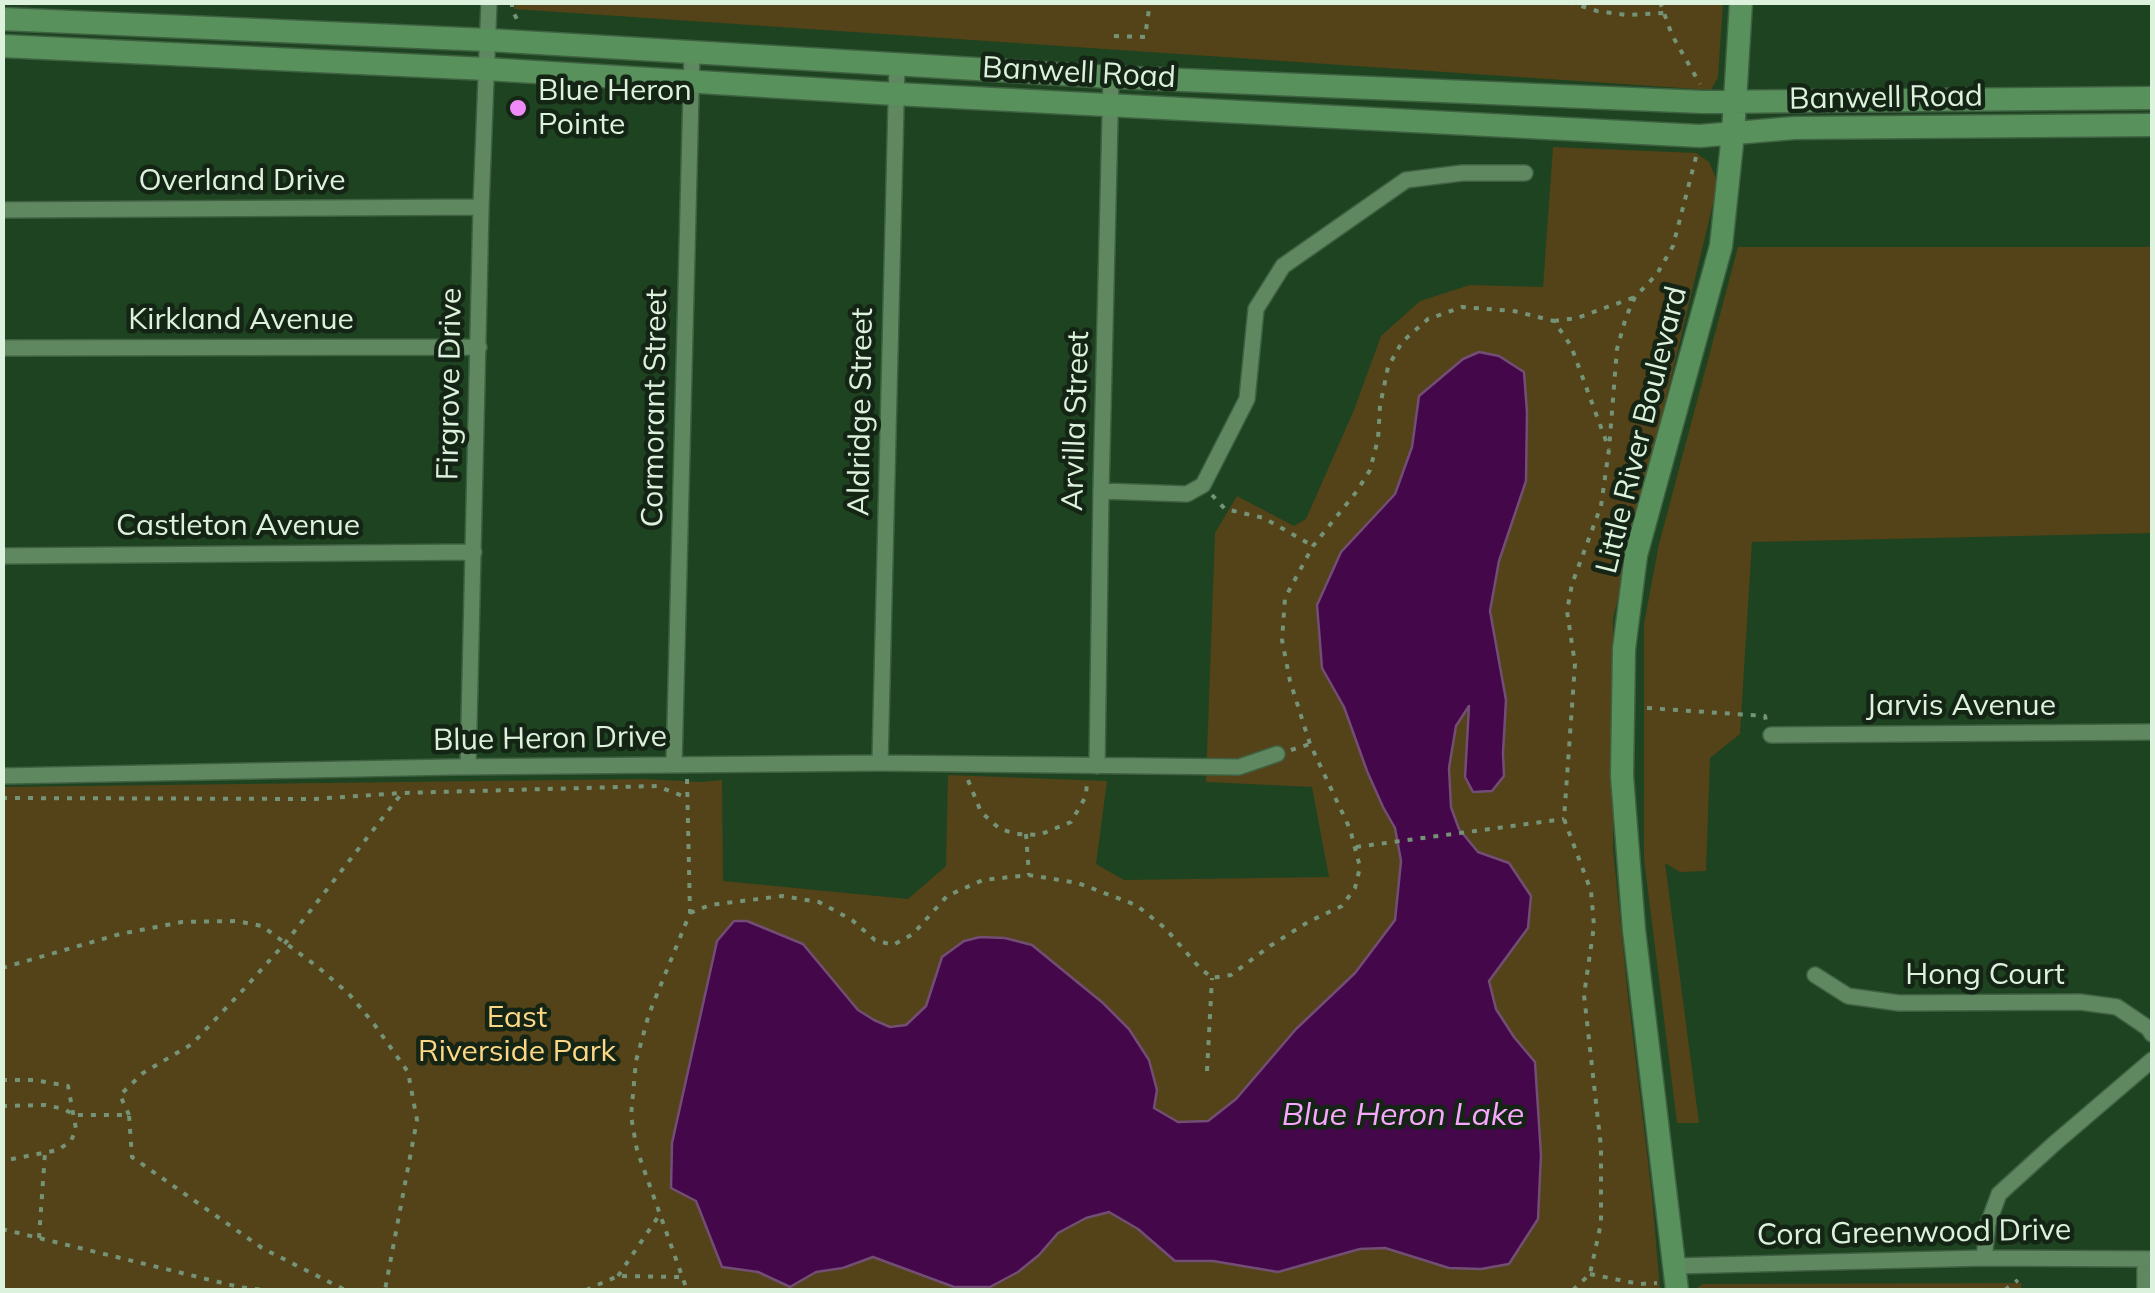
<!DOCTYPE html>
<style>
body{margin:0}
#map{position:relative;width:2155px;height:1293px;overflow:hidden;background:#1e4320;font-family:Mulish,sans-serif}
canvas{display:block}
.frame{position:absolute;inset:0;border:5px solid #ddf2dd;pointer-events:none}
</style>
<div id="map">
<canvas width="2155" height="1293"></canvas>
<div class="frame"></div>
</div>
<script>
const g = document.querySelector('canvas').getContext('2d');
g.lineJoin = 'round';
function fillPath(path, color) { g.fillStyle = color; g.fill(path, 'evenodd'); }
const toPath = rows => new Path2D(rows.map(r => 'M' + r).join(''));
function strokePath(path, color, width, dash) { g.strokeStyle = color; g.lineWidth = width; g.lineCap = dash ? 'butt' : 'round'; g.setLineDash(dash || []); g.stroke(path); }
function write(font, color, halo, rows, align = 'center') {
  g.font = font + ' Mulish,sans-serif'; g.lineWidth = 9; g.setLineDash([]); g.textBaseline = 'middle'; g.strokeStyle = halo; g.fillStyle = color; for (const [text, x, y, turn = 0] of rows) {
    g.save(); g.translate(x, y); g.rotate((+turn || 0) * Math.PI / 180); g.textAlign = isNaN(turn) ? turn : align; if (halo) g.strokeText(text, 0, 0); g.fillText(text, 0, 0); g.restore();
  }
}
const green = toPath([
 [515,2,1723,2,1723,3,1718,77,1711,90,514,9],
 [1553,147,1696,153,1709,162,1718,183,1613,619,1613,849,1628,996,1652,1195,1660,1290,3,1290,2,787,644,779,702,782,722,780,723,881,908,899,946,866,948,775,1107,781,1096,864,1124,880,1329,877,1312,787,1206,782,1215,533,1237,496,1294,526,1306,519,1354,410,1381,336,1420,301,1470,285,1543,287],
 [1738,247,2152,247,2152,533,1752,542,1740,734,1710,758,1706,871,1680,872,1665,863,1699,1123,1677,1123,1644,859,1644,624,1659,544],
 [2021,1283,2021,1290,1694,1290,1703,1284]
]);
const water = toPath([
 [1479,352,1499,356,1524,372,1527,412,1526,481,1499,561,1490,611,1506,700,1503,753,1504,776,1492,791,1473,792,1465,777,1469,706,1456,726,1449,768,1451,807,1459,829,1478,852,1509,863,1531,896,1528,928,1489,981,1496,1009,1514,1037,1535,1062,1541,1155,1538,1219,1509,1264,1481,1269,1449,1268,1385,1248,1360,1249,1278,1272,1213,1261,1175,1261,1138,1229,1109,1212,1086,1218,1058,1233,1039,1255,1018,1272,990,1287,954,1287,873,1257,843,1268,816,1272,790,1287,758,1272,722,1267,696,1201,671,1188,672,1143,717,941,734,921,747,921,803,944,858,1010,874,1020,890,1027,906,1025,926,1006,942,957,964,941,980,937,1005,938,1032,945,1103,1003,1129,1029,1149,1060,1157,1090,1154,1108,1178,1122,1208,1121,1236,1099,1296,1029,1355,973,1395,920,1401,861,1395,828,1383,807,1367,771,1344,707,1322,668,1317,605,1341,552,1395,494,1412,447,1419,396,1463,359,1479,352]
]);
const path = toPath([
 [512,2,512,10,518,21],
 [1569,2,1597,11,1627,15,1664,13],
 [1660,2,1672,35,1700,84],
 [1114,36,1145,37,1150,2],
 [1554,321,1577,318,1635,297],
 [1212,495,1225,509,1264,518,1313,546],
 [1647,708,1765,716,1766,721],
 [1291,750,1310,744],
 [687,779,690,913,649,1014,636,1061,631,1116,637,1150,687,1290],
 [968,780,981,812,1000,829,1017,834,1039,835,1071,822,1086,796,1087,780],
 [2,798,314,799,402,793,657,786,688,798],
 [1026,834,1029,875],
 [1356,847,1564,819],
 [690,913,710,905,782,896,819,902,852,920,875,940,893,945,913,934,947,896,983,880,1029,875,1078,883,1136,905,1165,928,1199,967,1212,978,1231,975,1270,946,1308,922,1342,906,1355,888,1360,867,1350,829,1310,744,1290,681,1282,640,1285,598,1313,546,1357,491,1370,470,1378,439,1380,406,1388,367,1402,342,1428,319,1462,307,1514,311,1554,321,1571,346,1609,449],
 [2,968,120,934,182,922,237,921,262,926,318,967,349,994,374,1024,408,1072,417,1120,385,1290],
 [1207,1071,1212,978],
 [2,1080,34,1080,68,1086,76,1129,71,1141,58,1150,2,1161],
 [2,1106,45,1105,64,1109,74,1115,129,1115,132,1157,262,1248,345,1290],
 [129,1115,120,1095,143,1073,192,1044,244,989,286,942,402,793],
 [2,1229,239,1287,263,1290],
 [39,1238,45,1153],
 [1590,1274,1639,1284,1657,1283],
 [618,1276,660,1214],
 [586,1290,618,1276,680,1277],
 [1573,1290,1590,1274,1601,1223,1601,1147,1584,995,1594,926,1591,891,1564,819,1575,664,1567,611,1572,584,1601,506,1609,449,1617,349,1626,317,1635,297,1657,274,1673,246,1696,157],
 [2005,1290,2018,1280]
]);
const street = toPath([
 [2,210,481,207],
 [2,348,479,347],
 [1101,491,1187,494,1203,485,1247,399,1256,309,1283,266,1406,180,1462,173,1525,173],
 [2,556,474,552],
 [1771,735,2152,732],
 [880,763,897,63],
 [674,765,692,53],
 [1097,766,1101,491,1111,77],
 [468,767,481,207,489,2],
 [2,776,452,767,880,763,1239,767,1277,754],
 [1815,975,1848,996,1899,1003,2080,1002,2117,1007,2148,1028,2152,1034],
 [1984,1258,1988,1224,1999,1194,2055,1143,2152,1060],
 [2145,1259,2145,1290],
 [1676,1266,1984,1258,2152,1259]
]);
const secondary = toPath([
 [2,19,488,40,1111,77,1703,102,2152,98],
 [2,46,486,69,896,94,1700,136,1794,128,2152,125],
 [1677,1290,1634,930,1622,776,1624,649,1636,555,1721,246,1733,134,1741,2]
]);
const markers = [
 [518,108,10,"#ef8bf6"]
];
const streetNames = [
 ["Banwell Road",1079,73,3],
 ["Banwell Road",1886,98,-1],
 ["Overland Drive",242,181],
 ["Kirkland Avenue",241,320],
 ["Firgrove Drive",450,384,-89],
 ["Cormorant Street",655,408,-89],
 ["Aldridge Street",861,412,-89],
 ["Arvilla Street",1076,421,-88],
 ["Little River Boulevard",1642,430,-76],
 ["Castleton Avenue",238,526],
 ["Jarvis Avenue",1961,706],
 ["Blue Heron Drive",550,739,-1],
 ["Hong Court",1985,975],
 ["Cora Greenwood Drive",1914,1233,-1]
];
const poiNames = [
 ["Blue Heron",538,91],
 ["Pointe",538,125]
];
const parkNames = [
 ["East",517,1018],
 ["Riverside Park",517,1052]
];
const waterNames = [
 ["Blue Heron Lake",1403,1115]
];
fillPath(green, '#544218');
fillPath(water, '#440749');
strokePath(water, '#724e75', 2.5);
strokePath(street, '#3f6142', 18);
strokePath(secondary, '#3f6142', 25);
strokePath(path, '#759376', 4, [5, 8]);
strokePath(street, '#608860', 15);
strokePath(secondary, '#58915b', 22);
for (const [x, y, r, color] of markers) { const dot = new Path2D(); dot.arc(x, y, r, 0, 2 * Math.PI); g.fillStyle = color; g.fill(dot); strokePath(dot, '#152515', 4); }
write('30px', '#ddf2dd', '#152515', streetNames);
write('30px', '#ddf2dd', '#152515', poiNames, 'left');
write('30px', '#fdd786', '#152515', parkNames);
write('italic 32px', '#f8a7fd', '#152515', waterNames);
</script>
